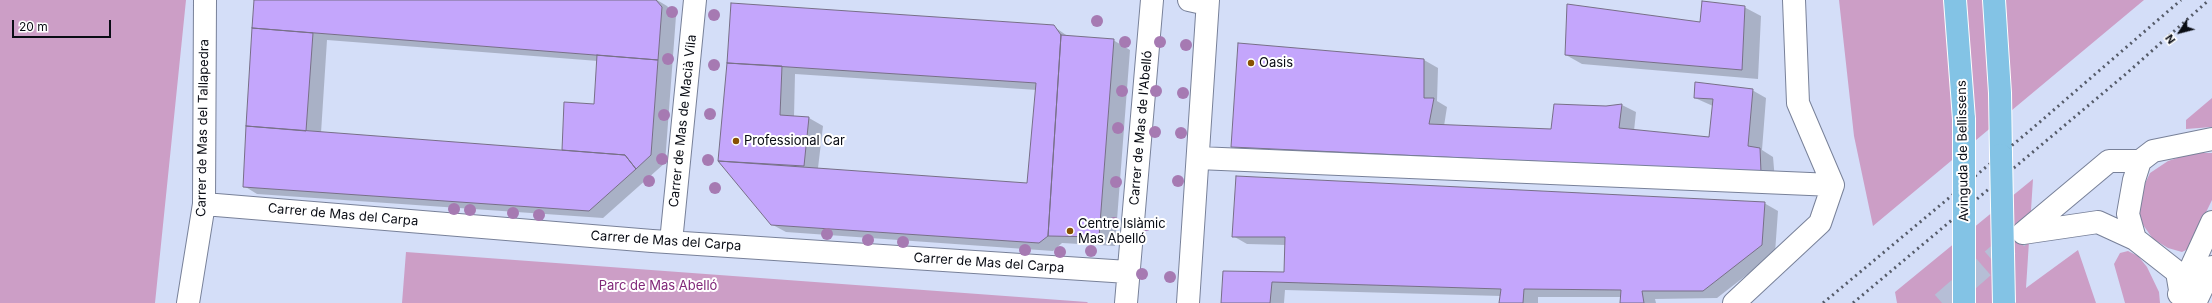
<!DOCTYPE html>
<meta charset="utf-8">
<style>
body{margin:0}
#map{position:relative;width:2212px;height:303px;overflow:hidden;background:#d4def8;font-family:Inter,sans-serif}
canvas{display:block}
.north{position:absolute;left:2160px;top:12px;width:40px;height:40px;-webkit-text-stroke:3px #fff;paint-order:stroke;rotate:234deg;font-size:11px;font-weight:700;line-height:16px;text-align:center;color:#090c14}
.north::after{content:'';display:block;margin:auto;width:14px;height:18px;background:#090c14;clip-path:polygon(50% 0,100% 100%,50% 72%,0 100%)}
.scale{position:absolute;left:12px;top:20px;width:99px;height:18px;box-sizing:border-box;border:2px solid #090c14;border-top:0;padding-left:5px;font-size:12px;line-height:14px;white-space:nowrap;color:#090c14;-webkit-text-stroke:3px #fff;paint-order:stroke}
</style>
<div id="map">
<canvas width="2212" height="303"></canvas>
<div class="north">N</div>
<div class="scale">20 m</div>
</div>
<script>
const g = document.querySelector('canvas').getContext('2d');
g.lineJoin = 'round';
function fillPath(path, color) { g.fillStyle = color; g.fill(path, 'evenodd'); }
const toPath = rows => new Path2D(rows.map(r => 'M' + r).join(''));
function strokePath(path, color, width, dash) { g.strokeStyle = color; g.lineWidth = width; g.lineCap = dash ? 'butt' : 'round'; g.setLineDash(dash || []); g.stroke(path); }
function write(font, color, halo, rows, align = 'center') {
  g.font = font + ' Inter,sans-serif'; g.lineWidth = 4; g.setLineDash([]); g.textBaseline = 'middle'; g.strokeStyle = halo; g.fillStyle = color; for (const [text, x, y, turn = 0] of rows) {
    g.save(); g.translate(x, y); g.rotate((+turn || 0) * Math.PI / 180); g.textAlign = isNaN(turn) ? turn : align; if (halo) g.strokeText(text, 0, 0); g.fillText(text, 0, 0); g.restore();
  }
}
const green = toPath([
 [0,0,186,0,155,303,0,303],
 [1839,0,2144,0,1873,226,1854,136],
 [2212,98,2212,127,2186,129,2186,120],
 [2193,153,2212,153,2212,200,2188,249,2182,252,2168,248,2153,239,2141,222,2139,208,2142,190,2150,173,2168,161],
 [2033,179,2026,288,2078,250,2096,303,1897,303,1895,292],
 [2128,251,2138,256,2147,267,2159,292,2160,303,2125,303,2114,264,2120,253],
 [406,252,1087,302,1088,303,402,303]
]);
const shadow = toPath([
 [255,0,657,0,667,6,676,16,665,163,603,218,257,194,244,186],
 [327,40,598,61,595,105,565,104,563,151,321,133],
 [732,4,1053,26,1069,37,1113,40,1130,50,1115,246,1062,243,1053,251,786,232,771,224,719,161],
 [795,74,1037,90,1027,185,818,168,823,126,809,118,794,117],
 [1744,7,1761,16,1758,79,1582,64,1566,55,1700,23],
 [1424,60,1438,68,1437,101,1447,107,1444,126,1552,130,1607,107,1622,105,1636,112,1634,131,1710,138,1713,106,1695,98,1752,90,1766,98,1762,150,1773,157,1775,180,1246,154,1232,146],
 [1764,203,1778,211,1775,253,1717,298,1655,299,1656,303,1621,303,1621,297,1538,297,1538,303,1500,303,1501,296,1285,290,1284,303,1222,303,1285,273,1286,245,1247,244,1233,236]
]);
const building = toPath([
 [254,0,656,0,662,7,658,60,252,28,254,0],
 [1702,1,1745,6,1742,70,1565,55,1567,4,1700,22,1702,1],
 [731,3,1054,25,1061,35,1048,236,1039,243,771,225,718,161,1027,183,1036,83,727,63,731,3],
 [252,28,313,33,306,131,246,126,252,28],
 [1061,35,1114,39,1099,237,1048,236,1061,35],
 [1238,43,1424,59,1424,98,1434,98,1429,124,1551,129,1554,104,1606,106,1622,104,1619,128,1709,137,1713,99,1694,98,1695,82,1753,89,1748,146,1760,148,1761,172,1231,147,1238,43],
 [597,55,658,60,651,155,636,169,625,155,562,150,564,102,594,104,597,55],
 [727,63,782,66,780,115,809,117,804,166,718,161,727,63],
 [246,126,625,155,636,169,589,211,243,187,246,126],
 [1236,176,1765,202,1762,245,1703,291,1642,291,1644,303,1620,303,1621,290,1524,289,1523,303,1499,303,1501,289,1272,282,1270,303,1221,303,1223,271,1284,272,1285,237,1232,237,1236,176]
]);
const minorTunnel = toPath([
 [1942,303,2023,233]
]);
const minor = toPath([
 [1189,0,1207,4],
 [1198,158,1833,185],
 [204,204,652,241,1128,272],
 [2023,233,2109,161,2140,161],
 [2023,233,2098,222,2135,239],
 [671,242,695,0],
 [2180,290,2177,272,2135,239,2128,214,2134,180,2140,161,2153,151,2212,139],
 [2179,294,2212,222],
 [188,303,204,204,205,0],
 [1126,303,1152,0],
 [1188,303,1208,0],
 [1734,303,1820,223,1833,185,1798,103,1794,0],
 [2195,303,2212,267]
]);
const major = toPath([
 [1955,0,1964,119],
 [1994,0,2000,93,2001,155]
]);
const rail = toPath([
 [1823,303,2034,127,2181,0],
 [1853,303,2127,73,2209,0]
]);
const majorBridge = toPath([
 [1964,119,1964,303],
 [2001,155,2004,303]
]);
const trees = [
 [672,12],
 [714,15],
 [1097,21],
 [1125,42],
 [1160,42],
 [1186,45],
 [668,59],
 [714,65],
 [1122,91],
 [1156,91],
 [1183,93],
 [710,114],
 [664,115],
 [1118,128],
 [1155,132],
 [1181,133],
 [662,159],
 [708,160],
 [649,181],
 [1178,181],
 [1116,182],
 [715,188],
 [454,209],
 [470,210],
 [513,213],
 [539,215],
 [1114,223],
 [1146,225],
 [827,234],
 [868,240],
 [903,242],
 [1025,250],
 [1091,251],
 [1060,252],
 [1142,274],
 [1170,277]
];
const markers = [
 [1251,63,4,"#885102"],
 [736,141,4,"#885102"],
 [1070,231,4,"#885102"]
];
const poiNames = [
 ["Oasis",1259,63],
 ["Professional Car",744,141],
 ["Centre Islàmic",1078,224],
 ["Mas Abelló",1078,239]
];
const streetNames = [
 ["Carrer de Mas de Macià Vila",683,121,-84],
 ["Carrer de Mas del Tallapedra",203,128,-89],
 ["Carrer de Mas de l'Abelló",1141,128,-85],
 ["Avinguda de Bellissens",1963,151,-91],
 ["Carrer de Mas del Carpa",343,215,5],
 ["Carrer de Mas del Carpa",666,241,4],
 ["Carrer de Mas del Carpa",989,263,4]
];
const parkNames = [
 ["Parc de Mas Abelló",658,286]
];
fillPath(green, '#cc9ec6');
fillPath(shadow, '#0003');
fillPath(building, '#c4a6fc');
strokePath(building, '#776f87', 1);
strokePath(minorTunnel, '#b6bed6', 22, [22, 11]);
strokePath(minor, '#788199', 24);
strokePath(major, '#fff', 24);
strokePath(minor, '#fff', 22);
strokePath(major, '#83c3e5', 22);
strokePath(rail, '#555b69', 3, [2, 4]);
strokePath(majorBridge, '#fff', 24, []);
strokePath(majorBridge, '#83c3e5', 22);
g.fillStyle = '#a67ab2';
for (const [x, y] of trees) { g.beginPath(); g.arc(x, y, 6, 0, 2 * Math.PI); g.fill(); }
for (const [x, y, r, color] of markers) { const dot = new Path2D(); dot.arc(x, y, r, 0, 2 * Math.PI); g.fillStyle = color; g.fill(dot); strokePath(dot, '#fff', 1.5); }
write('13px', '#090c14', '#fff', poiNames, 'left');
write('13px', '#090c14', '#fff', streetNames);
write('13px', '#802879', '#fff', parkNames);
</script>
